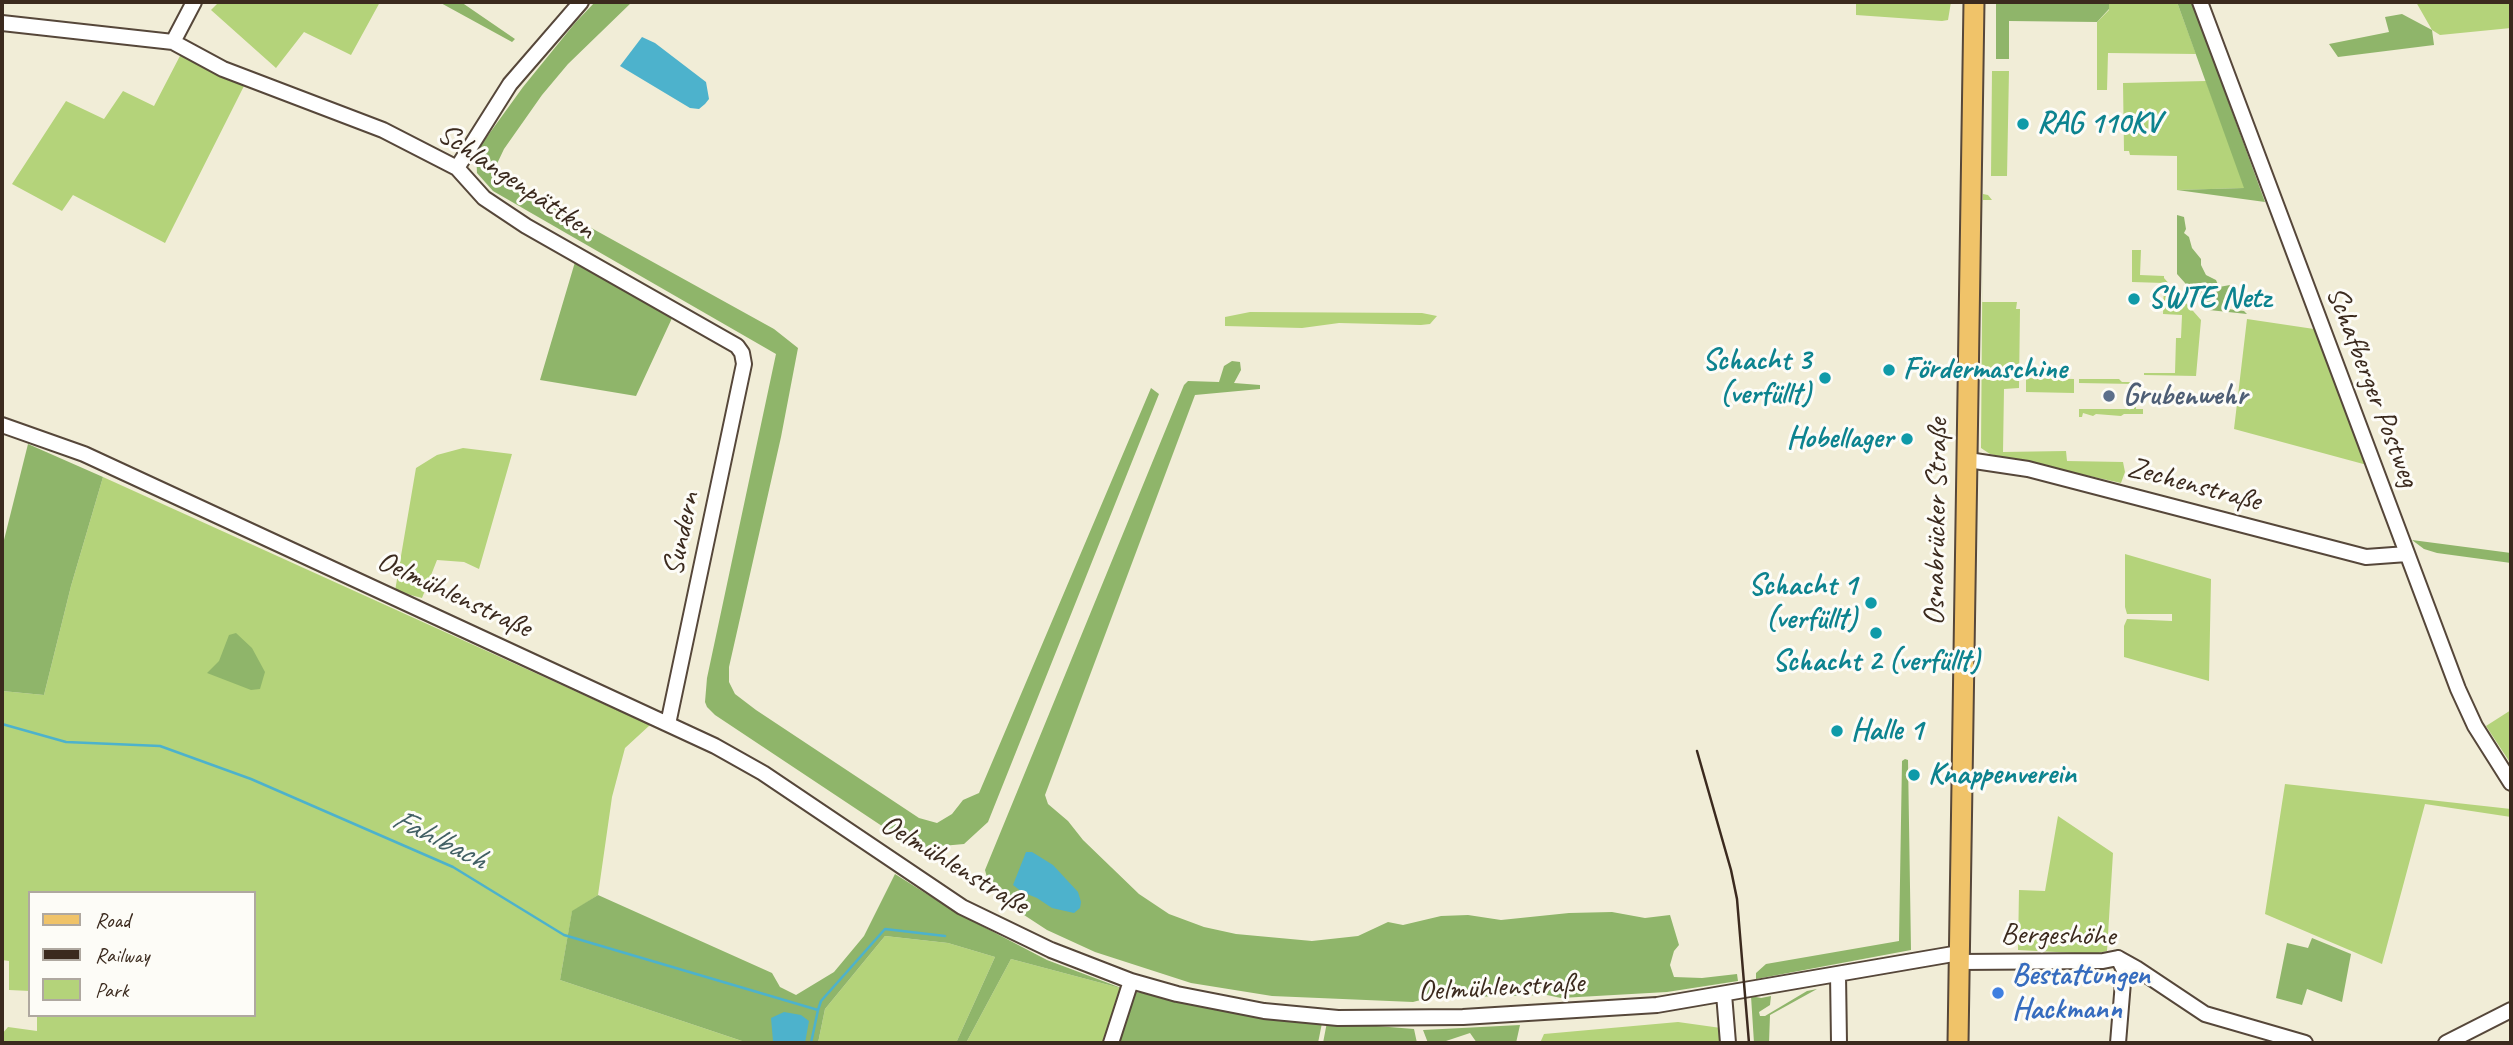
<!DOCTYPE html>
<meta charset="utf-8">
<style>
body{margin:0}
#map{position:relative;width:2513px;height:1045px;overflow:hidden;background:#f1edd7;font-family:Caveat,sans-serif}
canvas{display:block}
.frame{position:absolute;inset:0;border:4px solid #3b2a1e;pointer-events:none}
.legend{position:absolute;left:28px;top:891px;width:228px;height:126px;box-sizing:border-box;background:#fdfcf7;border:2px solid #afa8a0;margin:0;padding:9px 12px;list-style:none;font-size:21px;color:#3b2a1e}
.legend li{display:flex;align-items:center;gap:14px;height:35px}
.legend b{width:35px;border:2px solid #afa8a0}
</style>
<div id="map">
<canvas width="2513" height="1045"></canvas>
<div class="frame"></div>
<ul class="legend">
<li><b style="height:9px;background:#f0c369"></b>Road</li>
<li><b style="height:9px;background:#3b2a1e"></b>Railway</li>
<li><b style="height:19px;background:#b4d37a"></b>Park</li>
</ul>
</div>
<script>
const g = document.querySelector('canvas').getContext('2d');
g.lineJoin = 'round';
function fillPath(path, color) { g.fillStyle = color; g.fill(path, 'evenodd'); }
const toPath = rows => new Path2D(rows.map(r => 'M' + r).join(''));
function strokePath(path, color, width, dash) { g.strokeStyle = color; g.lineWidth = width; g.lineCap = dash ? 'butt' : 'round'; g.setLineDash(dash || []); g.stroke(path); }
function write(font, color, halo, rows, align = 'center') {
  g.font = font + ' Caveat,sans-serif'; g.lineWidth = 6; g.setLineDash([]); g.textBaseline = 'middle'; g.strokeStyle = halo; g.fillStyle = color; for (const [text, x, y, turn = 0] of rows) {
    g.save(); g.translate(x, y); g.rotate((+turn || 0) * Math.PI / 180); g.textAlign = isNaN(turn) ? turn : align; if (halo) g.strokeText(text, 0, 0); g.fillText(text, 0, 0); g.restore();
  }
}
const green = toPath([
 [219,2,380,2,351,55,304,32,276,68,211,10],
 [1856,2,1951,2,1948,20,1942,21,1856,15],
 [2109,2,2177,2,2196,54,2108,53,2107,90,2097,90,2097,22,2109,10],
 [2416,2,2511,2,2511,28,2440,35,2432,30],
 [182,52,245,84,165,243,73,195,62,211,12,184,66,101,104,119,123,91,154,106],
 [1992,71,2009,71,2007,176,1991,176],
 [2206,81,2245,188,2177,190,2177,156,2130,155,2129,151,2124,151,2123,83],
 [1983,194,1988,195,1992,200,1983,200,1982,302,2017,302,2016,309,2020,309,2019,388,2004,389,2003,452,2066,451,2067,461,2123,462,2125,472,2121,483,1990,454,1981,448],
 [2132,250,2141,250,2140,275,2164,276,2164,278,2201,320,2196,376,2144,375,2144,373,2175,373,2176,338,2181,338,2182,315,2163,314,2164,283,2132,282],
 [1250,312,1422,313,1437,316,1430,324,1421,325,1339,323,1302,328,1225,326,1225,317],
 [2247,319,2314,329,2367,465,2234,429],
 [2026,378,2074,379,2074,393,2026,392],
 [2079,379,2119,379,2122,382,2136,382,2143,389,2136,389,2136,409,2143,409,2143,414,2124,414,2121,416,2096,414,2093,416,2083,413,2082,417,2079,417,2079,409,2134,409,2134,384,2079,383],
 [463,448,512,454,479,569,464,562,437,560,422,598,395,591,416,468,437,455],
 [103,477,650,725,625,748,612,797,598,895,572,912,560,980,748,1043,2,1043,2,1034,8,1027,37,1031,37,1015,254,1015,254,893,30,893,30,991,9,990,9,961,2,960,2,691,44,695,71,586],
 [2125,554,2211,579,2209,681,2124,657,2124,626,2127,619,2172,621,2172,614,2127,614,2125,607],
 [2511,710,2511,764,2486,726],
 [2285,784,2511,809,2511,817,2425,804,2382,964,2265,914],
 [2058,816,2113,853,2107,951,2094,954,2018,950,2019,890,2045,891],
 [885,936,948,943,995,957,956,1043,818,1043,825,1009],
 [1011,959,1124,989,1108,1043,966,1043],
 [1678,1022,1721,1028,1722,1043,1540,1043,1544,1034]
]);
const forest = toPath([
 [439,2,461,2,515,39,512,42],
 [595,2,632,2,568,64,542,95,504,149,495,168,510,183,774,329,798,348,781,437,729,667,729,682,735,694,756,710,919,818,937,823,952,814,963,800,979,793,1151,388,1159,394,988,822,964,844,920,848,906,842,715,715,707,707,705,702,707,678,776,354,493,191,477,173,476,152,523,87,575,23],
 [1996,2,2109,2,2109,9,2097,22,2009,21,2009,59,1996,59],
 [2177,2,2192,2,2265,202,2177,190,2244,188],
 [2402,14,2432,30,2434,45,2338,57,2329,44,2389,32,2385,17],
 [2177,215,2184,217,2186,229,2184,233,2189,237,2192,248,2201,259,2201,265,2206,275,2216,280,2219,287,2230,285,2235,293,2229,296,2228,309,2244,311,2247,314,2209,310,2177,274],
 [575,262,673,316,636,396,540,380],
 [1232,361,1240,362,1241,370,1234,383,1260,385,1260,389,1195,395,1045,795,1048,804,1068,821,1083,840,1139,894,1169,914,1204,927,1236,934,1312,941,1358,936,1388,922,1403,925,1441,916,1468,915,1501,920,1569,913,1612,912,1645,918,1670,915,1679,945,1674,951,1670,965,1674,977,1702,978,1737,974,1738,981,1667,992,1561,998,1547,995,1428,998,1413,1002,1272,996,1191,983,1095,952,1047,930,998,898,989,885,985,870,1184,385,1188,381,1219,382,1224,366],
 [28,444,103,477,71,586,44,695,2,691,2,548],
 [2412,540,2511,553,2511,563,2437,553,2424,549],
 [236,633,252,648,265,672,260,689,251,690,207,673,219,661,229,635],
 [1905,759,1908,760,1911,950,1756,979,1756,973,1766,964,1899,941,1902,761],
 [895,874,957,913,1047,960,1124,989,1011,959,966,1043,956,1043,995,957,948,943,885,936,825,1009,818,1043,748,1043,560,980,572,911,598,895,772,973,780,987,796,995,834,972,864,936],
 [2312,938,2351,954,2342,1002,2307,989,2302,1005,2276,998,2287,943,2308,948],
 [1817,989,1770,1015,1769,1043,1754,1043,1751,996,1761,998,1771,996,1770,1005,1759,1012,1760,1016,1765,1016,1807,991],
 [1130,991,1322,1023,1318,1043,1112,1043],
 [1327,1022,1414,1029,1417,1043,1323,1043],
 [1520,1025,1516,1043,1477,1043,1470,1033,1440,1043,1428,1043,1423,1030]
]);
const water = toPath([
 [642,37,655,43,706,82,709,99,705,104,699,109,690,108,620,66],
 [1026,852,1032,852,1053,865,1078,892,1081,902,1080,908,1074,913,1052,908,1037,898,1022,892,1013,885],
 [784,1012,801,1015,809,1021,805,1043,773,1041,771,1018]
]);
const stream = toPath([
 [2,724,66,742,160,746,251,779,453,867,564,935,818,1010,811,1043],
 [818,1010,821,1001,885,929,945,936]
]);
const minor = toPath([
 [2200,2,2458,689,2475,726,2511,783],
 [2,23,173,42,223,69,383,130,457,168,484,198,526,226,737,346,742,353,744,364,668,724],
 [173,42,194,2],
 [457,168,510,84,581,2],
 [2,425,84,454,715,746,763,773,962,907,1051,950,1131,981,1177,994,1264,1011,1338,1018,1463,1017,1657,1005,1959,953],
 [1968,460,2028,469,2366,557,2407,554],
 [2118,958,2124,970,2118,1043],
 [1959,962,2103,961,2118,958,2136,968,2205,1014,2305,1043],
 [1838,974,1839,1043],
 [1724,994,1728,1043],
 [1111,1043,1131,981],
 [2446,1043,2511,1010]
]);
const major = toPath([
 [1958,1043,1974,2]
]);
const rail = toPath([
 [1697,751,1731,870,1737,899,1749,1043]
]);
const markers = [
 [2023,124,7,"#0f9aa8"],
 [2134,299,7,"#0f9aa8"],
 [1889,370,7,"#0f9aa8"],
 [1825,378,7,"#0f9aa8"],
 [2109,396,7,"#5c6f8a"],
 [1907,439,7,"#0f9aa8"],
 [1871,603,7,"#0f9aa8"],
 [1876,633,7,"#0f9aa8"],
 [1837,731,7,"#0f9aa8"],
 [1914,775,7,"#0f9aa8"],
 [1998,993,7,"#3f7fe0"]
];
const cultureNames = [
 ["RAG 110KV",2037,124],
 ["SWTE Netz",2148,299],
 ["Schacht 3",1811,361,"right"],
 ["(verfüllt)",1811,395,"right"],
 ["Fördermaschine",1903,370],
 ["Hobellager",1893,439,"right"],
 ["Schacht 1",1857,586,"right"],
 ["(verfüllt)",1857,620,"right"],
 ["Schacht 2 (verfüllt)",1876,662,"center"],
 ["Halle 1",1851,731],
 ["Knappenverein",1928,775]
];
const streetNames = [
 ["Schlangenpättken",516,182,34],
 ["Schafberger Postweg",2372,387,69],
 ["Zechenstraße",2194,485,15],
 ["Osnabrücker Straße",1937,522,-89],
 ["Sundern",682,534,-78],
 ["Oelmühlenstraße",454,595,25],
 ["Oelmühlenstraße",954,865,31],
 ["Bergeshöhe",2058,936,1],
 ["Oelmühlenstraße",1501,988,-3]
];
const serviceNames = [
 ["Grubenwehr",2123,396]
];
const shopNames = [
 ["Bestattungen",2012,976],
 ["Hackmann",2012,1010]
];
const waterNames = [
 ["Fahlbach",439,840,26]
];
fillPath(green, '#b4d37a');
fillPath(forest, '#8fb56a');
fillPath(water, '#4db2cc');
strokePath(stream, '#4db2cc', 2.5);
strokePath(minor, '#56473a', 18);
strokePath(major, '#56473a', 23);
strokePath(minor, '#fff', 14);
strokePath(major, '#f0c369', 19);
strokePath(rail, '#3b2a1e', 2.5);
for (const [x, y, r, color] of markers) { const dot = new Path2D(); dot.arc(x, y, r, 0, 2 * Math.PI); g.fillStyle = color; g.fill(dot); strokePath(dot, '#fdfcf7', 2.5); }
write('bold 30px', '#0d838f', '#fdfcf7', cultureNames, 'left');
write('30px', '#3b2a1e', '#fdfcf7', streetNames);
write('bold 30px', '#4e5e75', '#fdfcf7', serviceNames, 'left');
write('bold 30px', '#366cbe', '#fdfcf7', shopNames, 'left');
write('italic 32px', '#426064', '#fdfcf7', waterNames);
</script>
